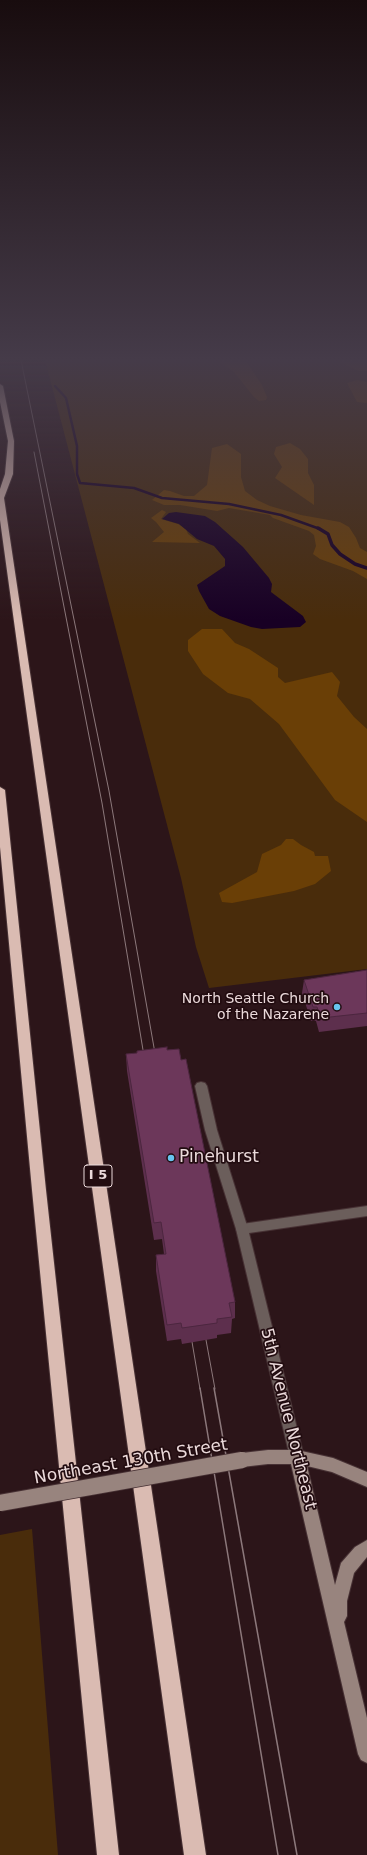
<!DOCTYPE html>
<style>
body{margin:0}
canvas{display:block;background:#2c1519}
</style>
<canvas width="367" height="1855"></canvas>
<script>
const g = document.querySelector('canvas').getContext('2d');
g.lineJoin = 'round';
function fillPath(path, color) { g.fillStyle = color; g.fill(path, 'evenodd'); }
const toPath = rows => new Path2D(rows.map(r => 'M' + r).join(''));
function strokePath(path, color, width, dash) { g.strokeStyle = color; g.lineWidth = width; g.lineCap = dash ? 'butt' : 'round'; g.setLineDash(dash || []); g.stroke(path); }
function write(font, color, halo, rows, align = 'center') {
  g.font = font + ' "DejaVu Sans",sans-serif'; g.lineWidth = 3.5; g.setLineDash([]); g.textBaseline = 'middle'; g.strokeStyle = halo; g.fillStyle = color; for (const [text, x, y, turn = 0] of rows) {
    g.save(); g.translate(x, y); g.rotate((+turn || 0) * Math.PI / 180); g.textAlign = isNaN(turn) ? turn : align; if (halo) g.strokeText(text, 0, 0); g.fillText(text, 0, 0); g.restore();
  }
}
const green = toPath([
 [45,360,367,360,367,969,209,988,196,947,181,878],
 [32,1529,58,1855,0,1855,0,1535]
]);
const forest = toPath([
 [217,360,245,360,262,385,267,397,266,400,259,401,254,397,234,372],
 [337,360,367,360,367,371,359,371,339,362],
 [357,380,367,382,367,403,357,402,347,383],
 [290,443,300,449,308,459,308,473,314,485,314,505,275,478,282,467,274,454,276,447],
 [227,444,241,454,241,477,245,491,257,500,270,506,301,515,340,522,349,527,356,538,360,548,367,552,367,579,353,571,320,559,313,554,316,546,314,535,309,531,273,518,270,515,229,508,217,511,180,505,164,505,152,500,164,490,170,491,184,496,194,496,207,485,212,448],
 [162,510,166,512,161,519,178,524,186,529,188,534,200,543,152,542,164,532,156,522,151,518],
 [202,629,222,629,235,643,249,649,278,668,278,677,285,683,332,672,340,682,337,696,354,717,367,729,367,822,335,800,279,724,250,699,228,693,203,674,188,651,188,640],
 [286,839,293,839,301,845,314,852,315,856,328,856,331,871,315,884,294,891,232,903,222,902,219,893,257,872,262,854,281,845]
]);
const water = toPath([
 [176,512,205,516,215,522,243,547,269,578,272,584,271,592,303,616,306,622,300,627,262,629,251,627,220,616,209,609,199,591,197,585,225,566,225,559,214,546,197,539,179,524,162,519,169,513]
]);
const streamFar1 = toPath([
 [55,386,66,398,77,446,77,474,80,483,134,488,162,498,229,504,281,515,320,529]
]);
const stream = toPath([
 [318,528,328,534,332,545,340,554,355,564,367,568]
]);
const minor = toPath([
 [367,1206,367,1216,242,1234,238,1233,236,1229,238,1225,242,1224,367,1206]
]);
const tertiary = toPath([
 [201,1082,205,1083,207,1086,217,1130,248,1229,304,1457,302,1462,297,1464,292,1462,290,1457,236,1229,205,1130,195,1086,197,1083,201,1082]
]);
const secondary = toPath([
 [268,1450,297,1450,333,1458,367,1472,367,1487,332,1472,307,1466,335,1585,341,1563,355,1547,367,1540,367,1557,354,1573,347,1601,347,1616,344,1622,367,1718,367,1763,361,1760,358,1754,291,1464,268,1464,242,1467,237,1465,235,1460,237,1455,242,1453,268,1450]
]);
const motorway = toPath([
 [0,384,3,386,14,441,13,474,4,498,206,1855,184,1855,0,520,0,489,5,474,8,441,0,402,0,384],
 [0,787,5,790,46,1190,119,1855,97,1855,32,1190,0,847,0,787]
]);
const tramFar1 = toPath([
 [21,360,109,791,156,1059],
 [34,452,102,803,145,1062],
 [204,1329,215,1389],
 [190,1330,200,1389]
]);
const tram = toPath([
 [200,1388,278,1855],
 [214,1388,297,1855]
]);
const secondaryBridge = toPath([
 [0,1503,242,1460]
]);
const wall = toPath([
 [367,970,367,1026,319,1032,316,1021,311,1021,302,993,304,980],
 [126,1054,235,1302,235,1318,232,1319,231,1333,217,1335,217,1338,182,1344,181,1339,167,1341,156,1271,156,1255,164,1254,162,1239,154,1240,127,1071]
]);
const building = toPath([
 [367,970,367,1013,321,1018,317,1007,313,1007,304,980,367,970],
 [167,1047,167,1050,179,1049,181,1060,186,1059,235,1302,229,1303,232,1317,217,1319,217,1323,182,1328,181,1323,167,1325,156,1255,166,1254,161,1222,154,1223,126,1054,137,1053,137,1051,167,1047]
]);
const markers = [
 [337,1007,4,"#67c4ef"],
 [171,1158,4,"#67c4ef"]
];
const shields = [
 [98,1176,28]
];
const shieldNames = [
 ["I 5",98,1176]
];
const poiNames = [
 ["North Seattle Church",329,999],
 ["of the Nazarene",329,1015]
];
const nearPoinames = [
 ["Pinehurst",179,1158]
];
const nearStreetnames = [
 ["5th Avenue Northeast",288,1419,76],
 ["Northeast 130th Street",131,1462,-10]
];
fillPath(green, '#492c0b');
fillPath(forest, '#6a3f06');
fillPath(water, '#180024');
strokePath(streamFar1, '#180024', 2.5);
strokePath(stream, '#180024', 3.5);
strokePath(minor, '#473134', 2);
strokePath(tertiary, '#473134', 2);
strokePath(secondary, '#473134', 2);
strokePath(motorway, '#473134', 2);
fillPath(minor, '#6b5e5b');
fillPath(tertiary, '#6b5e5b');
fillPath(secondary, '#98847e');
fillPath(motorway, '#dabbb2');
strokePath(tramFar1, '#8c787b', 1);
strokePath(tram, '#8c787b', 1.5);
strokePath(secondaryBridge, '#473134', 18, []);
strokePath(secondaryBridge, '#98847e', 16);
fillPath(wall, '#5d2f4d');
fillPath(building, '#6c375a');
strokePath(building, '#4c263f', 1);
const sky = g.createLinearGradient(0, 0, 0, 620);
sky.addColorStop(0, '#180c0e');
sky.addColorStop(0.58, '#453b49');
sky.addColorStop(1, '#453b4900');
g.fillStyle = sky;
g.fillRect(0, 0, 367, 620);
for (const [x, y, r, color] of markers) { const dot = new Path2D(); dot.arc(x, y, r, 0, 2 * Math.PI); g.fillStyle = color; g.fill(dot); strokePath(dot, '#220c10', 1.5); }
for (const [x, y, w] of shields) { const box = new Path2D(); box.roundRect(x - w / 2, y - 11, w, 22, 3); g.fillStyle = '#220c10'; g.fill(box); strokePath(box, '#ebdadb', 1); }
write('bold 13px', '#ebdadb', null, shieldNames);
write('14px', '#ebdadb', '#220c10', poiNames, 'right');
write('17px', '#ebdadb', '#220c10', nearPoinames, 'left');
write('17px', '#ebdadb', '#220c10', nearStreetnames);
</script>
